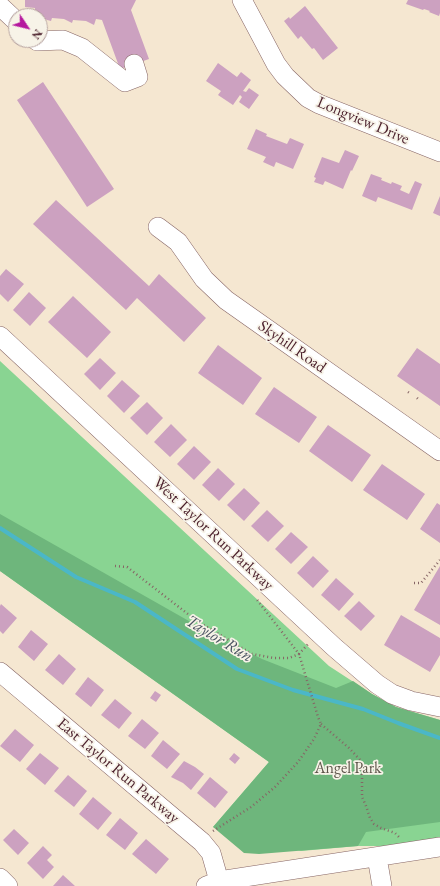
<!DOCTYPE html>
<style>
body{margin:0}
#map{position:relative;width:440px;height:886px;overflow:hidden;background:#f5e7d1;font-family:"EB Garamond",serif}
canvas{display:block}
.north{position:absolute;left:8px;top:8px;width:40px;height:40px;box-sizing:border-box;background:#f7f3e8;border:1px solid #b29e9c;border-radius:50%;rotate:125deg;font-size:11px;font-weight:700;line-height:16px;text-align:center;color:#4a1f2b}
.north::after{content:'';display:block;margin:auto;width:14px;height:18px;background:#b5179e;clip-path:polygon(50% 0,100% 100%,50% 72%,0 100%)}
</style>
<div id="map">
<canvas width="440" height="886"></canvas>
<div class="north">N</div>
</div>
<script>
const g = document.querySelector('canvas').getContext('2d');
g.lineJoin = 'round';
function fillPath(path, color) { g.fillStyle = color; g.fill(path, 'evenodd'); }
const toPath = rows => new Path2D(rows.map(r => 'M' + r).join(''));
function strokePath(path, color, width, dash) { g.strokeStyle = color; g.lineWidth = width; g.lineCap = dash ? 'butt' : 'round'; g.setLineDash(dash || []); g.stroke(path); }
function write(font, color, halo, rows, align = 'center') {
  g.font = font + ' "EB Garamond",serif'; g.lineWidth = 3.5; g.setLineDash([]); g.textBaseline = 'middle'; g.strokeStyle = halo; g.fillStyle = color; for (const [text, x, y, turn = 0] of rows) {
    g.save(); g.translate(x, y); g.rotate((+turn || 0) * Math.PI / 180); g.textAlign = isNaN(turn) ? turn : align; if (halo) g.strokeText(text, 0, 0); g.fillText(text, 0, 0); g.restore();
  }
}
const green = toPath([
 [0,361,329,666,372,694,396,707,440,720,440,837,397,846,358,846,301,851,213,827,269,762,0,571]
]);
const forest = toPath([
 [0,514,203,629,262,659,336,688,353,681,372,694,396,707,440,720,440,822,366,832,358,846,259,854,244,853,213,827,269,762,0,571]
]);
const stream = toPath([
 [0,528,76,577,135,602,237,669,293,690,363,709,398,723,440,738]
]);
const building = toPath([
 [25,0,136,0,131,10,149,59,120,69,102,20,96,19,94,25,86,21,73,20,72,23,64,19,52,18,51,21,40,18,40,16,35,16,35,8,25,7],
 [408,0,440,0,440,13,439,16,429,12,430,11,424,9,423,10,406,4],
 [305,6,338,48,323,60,314,48,312,49,301,36,298,39,284,21,289,17,290,19],
 [218,63,237,77,241,72,251,80,243,91,246,92,249,88,259,95,249,109,239,102,242,97,240,95,233,105,218,95,221,91,206,81],
 [43,82,114,189,87,207,17,100],
 [256,129,267,134,266,136,287,144,290,138,304,144,293,169,276,162,274,167,263,162,266,157,247,149],
 [345,150,359,156,352,171,351,170,343,189,325,181,323,185,314,182,316,178,314,177,322,157,339,163],
 [371,174,382,178,381,180,391,184,392,182,402,186,400,190,409,194,415,181,422,184,412,210,378,197,376,202,362,196],
 [440,196,440,216,433,213],
 [56,200,149,286,159,274,206,318,184,342,137,298,126,310,33,224],
 [6,269,24,284,8,302,0,294,0,276],
 [29,292,46,308,30,326,13,310],
 [73,296,111,332,87,358,48,322],
 [218,345,262,378,243,405,198,373],
 [417,348,440,364,440,406,397,376],
 [100,358,116,373,100,390,84,374],
 [122,380,140,396,124,413,107,396],
 [274,387,317,417,299,443,255,414],
 [147,402,163,418,147,435,130,418],
 [171,424,187,440,170,457,154,442],
 [328,425,371,455,352,482,309,451],
 [194,446,211,462,194,480,177,464],
 [382,464,425,494,407,520,363,490],
 [218,468,235,484,219,501,202,485],
 [244,488,260,503,244,521,227,505],
 [437,503,440,505,440,543,420,529],
 [267,510,284,526,268,542,251,526],
 [291,532,308,547,291,564,275,549],
 [313,556,329,571,313,588,297,573],
 [440,566,440,625,414,610],
 [336,578,354,594,339,611,321,595],
 [359,601,375,616,361,631,344,616],
 [1,604,17,618,3,634,0,631,0,606],
 [401,615,440,638,440,655,430,672,384,645],
 [31,630,48,644,34,661,18,647],
 [59,654,76,669,63,685,45,670],
 [88,677,104,690,91,707,75,694],
 [155,691,161,695,156,702,150,698],
 [115,699,132,713,119,729,101,715],
 [142,719,159,733,145,749,128,736],
 [15,729,34,745,20,762,0,746],
 [163,740,180,754,167,769,151,756],
 [40,753,59,768,45,785,26,769],
 [234,753,240,758,235,764,229,759],
 [184,761,195,767,204,774,191,790,183,783,171,777],
 [68,775,87,791,74,807,54,791],
 [210,777,228,792,215,808,197,793],
 [93,797,112,813,98,830,79,814],
 [120,818,138,833,125,850,106,835],
 [14,829,29,843,18,855,3,840],
 [146,839,169,859,156,874,132,854],
 [43,846,52,855,47,860,54,867,43,879,27,863],
 [63,875,75,886,53,886]
]);
const path = toPath([
 [408,392,411,394],
 [417,398,419,400],
 [115,566,127,567,197,621,252,654,274,658,289,658,299,654,258,601,256,598],
 [414,583,421,583,440,560],
 [321,724,349,748,362,762,362,797,366,806,370,818,374,824,381,828,395,833,400,838],
 [213,831,251,807,275,787,298,762,314,739,321,724,318,717,299,654,309,643]
]);
const minor = toPath([
 [242,0,258,30,276,64,285,76,308,98,319,104,440,152],
 [0,6,16,21],
 [36,40,37,41,63,40,82,48,125,82,138,77,134,64],
 [158,227,178,242,204,279,226,300,440,451],
 [0,336,334,647,377,684,392,694,411,701,440,707],
 [0,672,202,842,211,853,219,881],
 [377,857,382,886],
 [0,878,8,886],
 [206,886,219,881,440,847]
]);
const streetNames = [
 ["Longview Drive",363,121,23],
 ["Skyhill Road",292,347,35],
 ["West Taylor Run Parkway",213,534,43],
 ["East Taylor Run Parkway",118,771,40]
];
const parkNames = [
 ["Angel Park",348,769]
];
const waterNames = [
 ["Taylor Run",219,639,31]
];
fillPath(green, '#89d492');
fillPath(forest, '#6eb67c');
strokePath(stream, '#4bb7c7', 4);
fillPath(building, '#cca1c0');
strokePath(minor, '#866565', 20);
strokePath(path, '#866565', 2.5, [1, 3]);
strokePath(minor, '#fff', 19);
write('16px', '#4a1f2b', '#f7f3e8', streetNames);
write('16px', '#5d554a', '#f7f3e8', parkNames);
write('italic 17px', '#4a5462', '#f7f3e8', waterNames);
</script>
